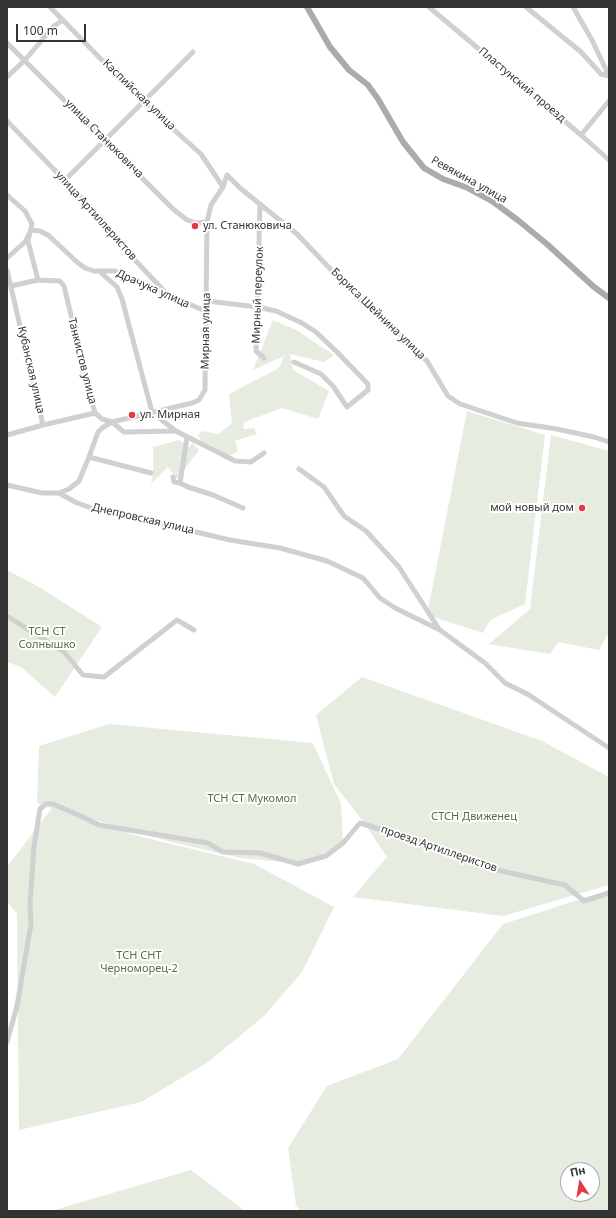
<!DOCTYPE html>
<meta charset="utf-8">
<style>
body{margin:0}
#map{position:relative;width:616px;height:1218px;overflow:hidden;background:#fff;font-family:"Noto Sans",sans-serif}
canvas{display:block}
.frame{position:absolute;inset:0;border:8px solid #333;pointer-events:none}
.north{position:absolute;left:560px;top:1162px;width:40px;height:40px;box-sizing:border-box;background:#fff;border:1px solid #adadad;border-radius:50%;rotate:348deg;font-size:11px;font-weight:700;line-height:16px;text-align:center;color:#333}
.north::after{content:'';display:block;margin:auto;width:14px;height:18px;background:#e63946;clip-path:polygon(50% 0,100% 100%,50% 72%,0 100%)}
.scale{position:absolute;left:16px;top:24px;width:70px;height:18px;box-sizing:border-box;border:2px solid #333;border-top:0;padding-left:5px;font-size:12px;line-height:14px;white-space:nowrap;color:#333;-webkit-text-stroke:3px #fff;paint-order:stroke}
</style>
<div id="map">
<canvas width="616" height="1218"></canvas>
<div class="frame"></div>
<div class="north">Пн</div>
<div class="scale">100 m</div>
</div>
<script>
const g = document.querySelector('canvas').getContext('2d');
g.lineJoin = 'round';
function fillPath(path, color) { g.fillStyle = color; g.fill(path, 'evenodd'); }
const toPath = rows => new Path2D(rows.map(r => 'M' + r).join(''));
function strokePath(path, color, width, dash) { g.strokeStyle = color; g.lineWidth = width; g.lineCap = dash ? 'butt' : 'round'; g.setLineDash(dash || []); g.stroke(path); }
function write(font, color, halo, rows, align = 'center') {
  g.font = font + ' "Noto Sans",sans-serif'; g.lineWidth = 4; g.setLineDash([]); g.textBaseline = 'middle'; g.strokeStyle = halo; g.fillStyle = color; for (const [text, x, y, turn = 0] of rows) {
    g.save(); g.translate(x, y); g.rotate((+turn || 0) * Math.PI / 180); g.textAlign = isNaN(turn) ? turn : align; if (halo) g.strokeText(text, 0, 0); g.fillText(text, 0, 0); g.restore();
  }
}
const green = toPath([
 [273,320,296,330,334,355,324,362,290,354,293,370,329,391,318,419,282,408,244,422,243,429,254,428,257,434,235,441,238,451,229,456,201,441,198,435,202,431,219,434,232,423,229,394,279,368,284,356,253,370],
 [467,411,545,435,525,604,490,620,483,633,427,615],
 [551,435,609,451,609,632,599,650,558,642,550,654,489,644,530,609],
 [179,440,189,447,193,443,199,450,177,479,168,467,151,484,153,475,153,447],
 [7,570,39,587,102,627,55,697,21,667,7,662],
 [362,677,542,741,609,777,609,885,503,916,353,897,387,857,362,820,334,784,316,715],
 [109,724,313,743,341,804,343,843,306,864,240,858,171,842,63,811,134,835,254,864,334,907,302,972,264,1016,208,1062,141,1102,19,1130,17,913,7,902,7,867,52,808,37,803,39,746],
 [609,890,609,1211,300,1211,296,1205,288,1148,327,1086,398,1059,503,924],
 [568,1170,592,1170,592,1194,568,1194],
 [191,1170,245,1211,51,1211]
]);
const minor = toPath([
 [50,7,143,102,201,154,223,187],
 [429,7,581,135,609,101],
 [526,7,581,52,601,74,609,76],
 [573,7,592,40,609,76],
 [7,43,173,209,187,220,196,223,207,222],
 [7,77,25,60,54,26,63,20],
 [7,121,102,219,116,240,168,295],
 [581,135,609,160],
 [65,180,193,52],
 [7,195,25,211,32,224,28,241,38,280,60,281,64,286,93,406,95,413,102,419,112,422,102,428,98,432,89,457,151,473],
 [260,205,256,351,264,358],
 [7,258,25,242,31,230,40,231,48,235,78,263,85,268,94,271,115,271,205,311],
 [7,270,43,425],
 [100,272,117,287,122,299,152,412],
 [11,286,38,280],
 [207,301,258,307,276,311,302,323,316,332,336,351,368,384,368,390,347,407,333,386,321,374,294,362],
 [158,411,159,418,176,431,235,461,251,462,264,453],
 [112,422,192,403,199,400,205,390,207,222,211,205,223,187,227,175,240,188,297,234,360,300,399,333,413,349,427,361,448,396,460,404,517,423,557,429,594,437,609,442],
 [112,422,124,432,175,431],
 [7,435,43,425,95,413],
 [299,469,324,487,344,516,366,531,399,567,439,629],
 [173,477,174,482,180,483,188,487,213,495,243,508],
 [180,483,187,437],
 [7,485,42,493,59,493,69,489,79,481,89,457],
 [59,493,77,503,92,508,138,517,158,523,230,540,280,548,327,561,363,578,380,598,395,608,440,630,485,663,505,683,529,695,609,748],
 [7,616,64,652,83,675,104,677,177,620,194,630],
 [7,1042,17,1006,31,924,30,904,34,846,40,809,46,804,53,804,83,817,99,825,208,843,223,852,260,853,298,864,326,856,343,843,360,823,418,841,488,868,565,885,584,901,609,893]
]);
const major = toPath([
 [307,7,330,47,349,70,368,85,378,99,403,142,424,168,443,179,468,188,492,201,519,221,548,245,594,287,609,298]
]);
const markers = [
 [195,226,4,"#e63946"],
 [132,415,4,"#e63946"],
 [582,508,4,"#e63946"]
];
const streetNames = [
 ["Пластунский проезд",522,85,40],
 ["Каспийская улица",139,95,44],
 ["улица Станюковича",104,139,45],
 ["Ревякина улица",469,180,29],
 ["улица Артиллеристов",96,216,48],
 ["Драчука улица",153,289,24],
 ["Мирный переулок",258,295,-88],
 ["Бориса Шейнина улица",378,314,44],
 ["Мирная улица",206,331,-89],
 ["Танкистов улица",82,361,76],
 ["Кубанская улица",31,370,77],
 ["Днепровская улица",143,519,13],
 ["проезд Артиллеристов",439,849,19]
];
const poiNames = [
 ["ул. Станюковича",203,226],
 ["ул. Мирная",140,415],
 ["мой новый дом",574,508,"right"]
];
const parkNames = [
 ["ТСН СТ",47,632],
 ["Солнышко",47,645],
 ["ТСН СТ Мукомол",252,799],
 ["СТСН Движенец",474,817],
 ["ТСН СНТ",139,956],
 ["Черноморец-2",139,969]
];
fillPath(green, '#e6ecdf');
strokePath(minor, '#d0d0d0', 5);
strokePath(major, '#ababab', 6);
for (const [x, y, r, color] of markers) { const dot = new Path2D(); dot.arc(x, y, r, 0, 2 * Math.PI); g.fillStyle = color; g.fill(dot); strokePath(dot, '#fff', 1.5); }
write('11px', '#333', '#fff', streetNames);
write('11px', '#333', '#fff', poiNames, 'left');
write('11px', '#56703f', '#fff', parkNames);
</script>
